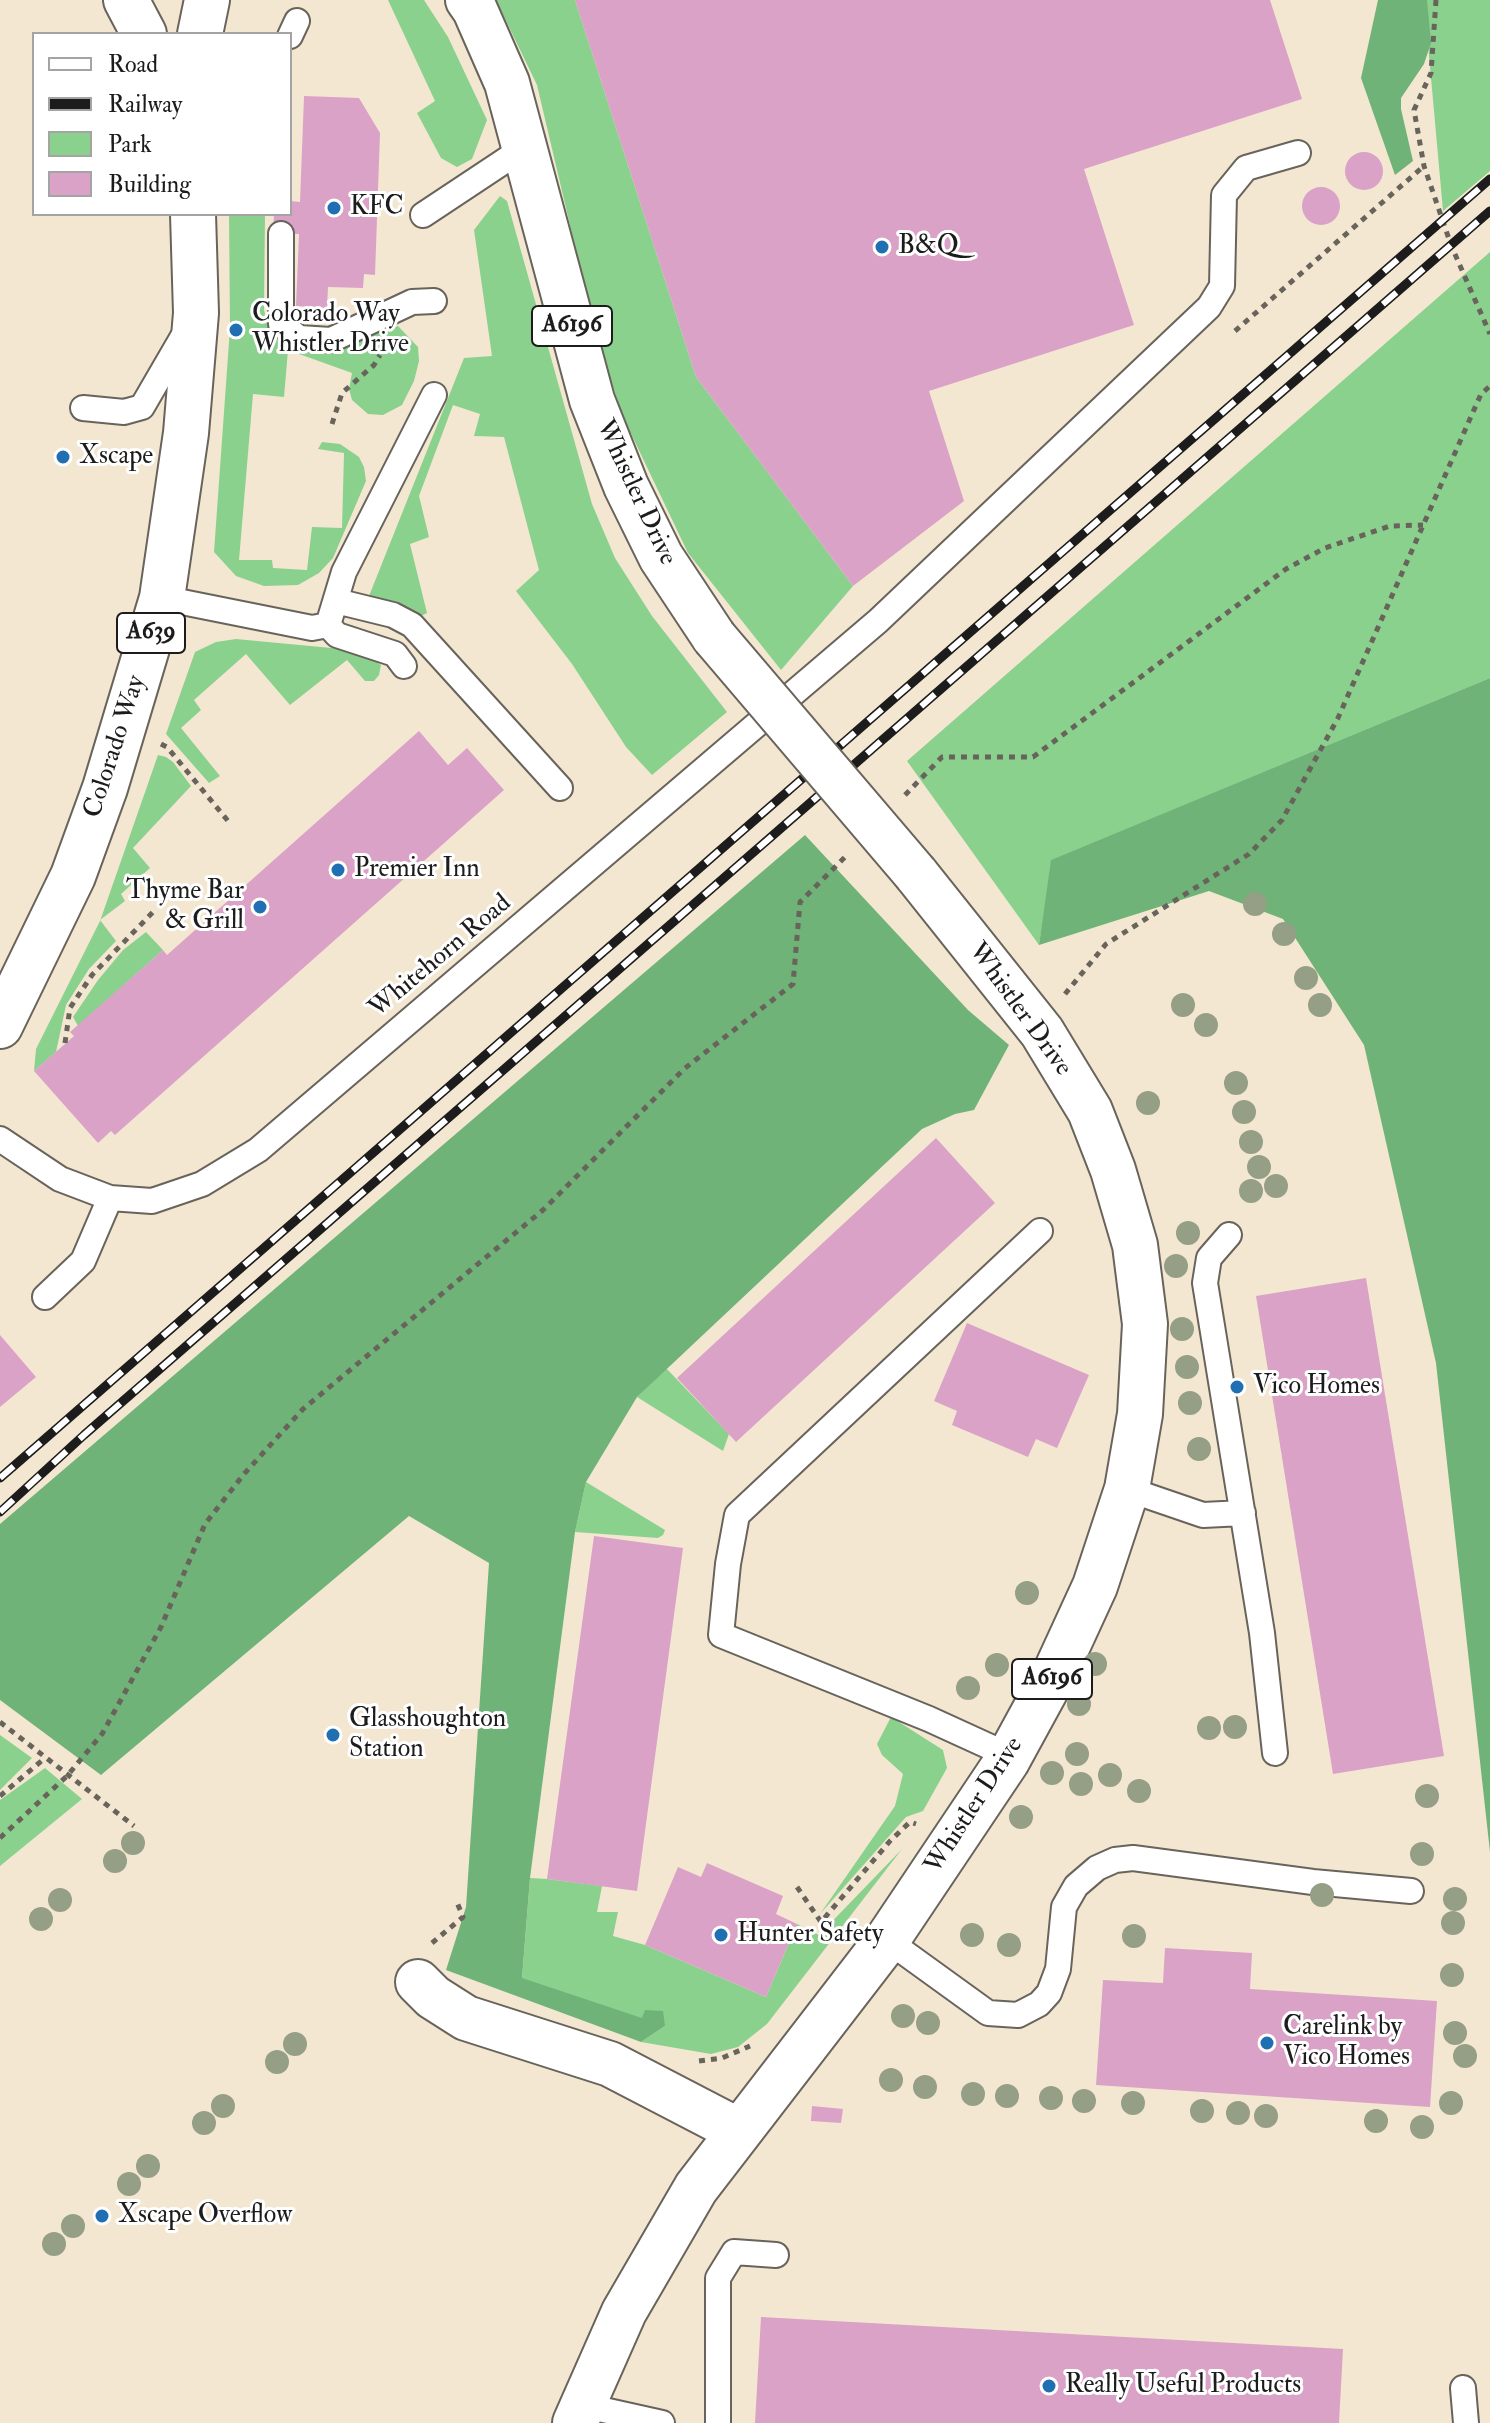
<!DOCTYPE html>
<style>
body{margin:0}
#map{position:relative;width:1490px;height:2423px;overflow:hidden;background:#f4e7d1;font-family:"IM FELL Double Pica",serif}
canvas{display:block}
.legend{position:absolute;left:32px;top:32px;width:260px;height:184px;box-sizing:border-box;background:#fff;border:2px solid #a4a4a4;margin:0;padding:10px 14px;list-style:none;font-size:24px;color:#1c1c1c}
.legend li{display:flex;align-items:center;gap:16px;height:40px}
.legend b{width:40px;border:2px solid #a4a4a4}
</style>
<div id="map">
<canvas width="1490" height="2423"></canvas>
<ul class="legend">
<li><b style="height:10px;background:#fff"></b>Road</li>
<li><b style="height:10px;background:#1c1c1c"></b>Railway</li>
<li><b style="height:22px;background:#8ad18d"></b>Park</li>
<li><b style="height:22px;background:#daa2c7"></b>Building</li>
</ul>
</div>
<script>
const g = document.querySelector('canvas').getContext('2d');
g.lineJoin = 'round';
function fillPath(path, color) { g.fillStyle = color; g.fill(path, 'evenodd'); }
const toPath = rows => new Path2D(rows.map(r => 'M' + r).join(''));
function strokePath(path, color, width, dash) { g.strokeStyle = color; g.lineWidth = width; g.lineCap = dash ? 'butt' : 'round'; g.setLineDash(dash || []); g.stroke(path); }
function write(font, color, halo, rows, align = 'center') {
  g.font = font + ' "IM FELL Double Pica",serif'; g.lineWidth = 6; g.setLineDash([]); g.textBaseline = 'middle'; g.strokeStyle = halo; g.fillStyle = color; for (const [text, x, y, turn = 0] of rows) {
    g.save(); g.translate(x, y); g.rotate((+turn || 0) * Math.PI / 180); g.textAlign = isNaN(turn) ? turn : align; if (halo) g.strokeText(text, 0, 0); g.fillText(text, 0, 0); g.restore();
  }
}
const green = toPath([
 [388,0,424,0,448,37,487,120,472,159,457,167,441,158,417,113,435,101],
 [496,0,575,0,696,377,853,586,781,670,688,553,624,419,598,344,537,85],
 [1424,0,1490,0,1490,171,1443,211],
 [500,196,507,201,592,504,615,558,652,616,727,712,652,775,626,747,572,664,516,591,539,570,504,437,474,436,480,414,453,405,419,496,429,537,410,544,427,613,421,616,369,596,464,358,492,356,474,230],
 [229,214,265,214,264,310,270,334,286,344,318,348,382,329,398,326,418,347,419,361,414,381,402,405,383,415,368,414,352,400,349,389,352,373,288,350,284,397,253,394,239,560,272,560,273,568,307,570,312,527,342,528,344,453,318,449,322,442,340,444,359,457,364,467,366,481,333,558,319,573,298,585,264,586,236,576,214,552,230,328],
 [1490,252,1490,678,1052,860,1039,945,907,761],
 [236,639,342,649,372,659,381,665,379,675,374,681,365,681,347,660,290,705,246,654,194,700,201,710,181,728,220,776,209,783,166,734,195,652,216,642],
 [158,755,166,757,173,762,191,786,133,848,150,868,121,894,125,901,100,920,116,941,89,969,66,1005,56,1052,34,1071,36,1049,100,921],
 [146,932,163,950,78,1026,73,1017,98,980,123,950],
 [666,1368,729,1434,723,1451,637,1397],
 [586,1482,665,1530,663,1535,658,1538,575,1532],
 [891,1717,943,1750,947,1768,923,1811,906,1817,820,1914,895,1806,903,1774,882,1755,877,1744],
 [0,1735,32,1758,0,1790],
 [45,1768,82,1799,0,1866,0,1800],
 [902,1849,767,2024,738,2047,711,2054,641,2042,665,2026,522,1979,530,1878,547,1879,602,1886,597,1912,618,1912,613,1936,645,1945,766,1997,797,1924,819,1935]
]);
const forest = toPath([
 [1378,0,1427,0,1431,43,1424,64,1401,98,1401,109,1413,161,1395,175,1361,78],
 [1490,678,1490,1852,1436,1363,1364,1045,1283,919,1209,891,1039,945,1051,860],
 [805,835,968,1010,1009,1045,974,1110,955,1114,922,1129,637,1397,586,1482,575,1532,530,1878,522,1978,642,2018,645,2010,663,2011,665,2026,641,2042,446,1970,466,1907,489,1563,409,1516,101,1775,0,1700,0,1524]
]);
const building = toPath([
 [575,0,1270,0,1302,99,1084,169,1134,325,929,391,964,501,853,586,696,377],
 [304,96,359,98,380,133,375,275,364,274,363,288,328,287,327,308,296,306,299,234,273,233,274,214,290,214,290,201,300,202],
 '1345 171a19 19 0 1 1 38 0a19 19 0 1 1-38 0Z',
 '1302 206a19 19 0 1 1 38 0a19 19 0 1 1-38 0Z',
 [419,731,448,765,467,748,504,790,115,1135,111,1131,98,1143,34,1071,74,1036,70,1032,163,950,167,955],
 [936,1138,995,1203,736,1442,677,1378],
 [1366,1278,1444,1756,1333,1774,1256,1296],
 [967,1323,1089,1375,1057,1448,1036,1439,1028,1457,952,1425,957,1411,934,1401],
 [0,1335,36,1377,0,1407],
 [594,1536,683,1548,637,1891,547,1879],
 [707,1863,783,1896,776,1914,797,1924,766,1997,645,1945,678,1867,701,1877],
 [1165,1948,1252,1953,1250,1989,1437,2001,1430,2107,1096,2085,1103,1980,1163,1983],
 [812,2106,843,2109,841,2123,811,2121],
 [761,2317,1343,2349,1339,2423,755,2423]
]);
const path = toPath([
 [1436,0,1431,73,1414,110,1424,166,1451,245,1490,334],
 [1235,331,1424,166],
 [332,424,342,393,374,365,380,355],
 [161,744,167,747,228,821],
 [905,795,942,757,1033,757,1286,569,1325,548,1390,526,1423,525],
 [1065,994,1106,944,1249,854,1282,820,1338,718,1481,394,1490,386],
 [65,1043,70,1008,92,975,154,911],
 [0,1722,134,1826],
 [0,1796,45,1758],
 [0,1838,67,1776,102,1734,161,1627,205,1524,244,1474,303,1409,543,1210,684,1069,793,984,800,902,845,857],
 [797,1887,821,1922,890,1841,910,1822,916,1824],
 [432,1943,463,1917,456,1900],
 [699,2061,722,2058,750,2046]
]);
const service = toPath([
 [290,36,297,21],
 [423,215,524,148],
 [281,234,281,324,299,338,331,340,412,302,434,301],
 [83,408,124,412,142,407,185,333],
 [162,598,312,628,328,625,344,572,434,395],
 [336,601,393,615,412,625,560,788],
 [328,625,337,635,395,654,404,666],
 [0,1139,60,1179,110,1198,152,1201,202,1184,258,1150,878,621,1209,307,1222,286,1224,195,1246,168,1298,153],
 [1229,1235,1209,1258,1205,1283,1262,1633,1275,1753],
 [45,1297,83,1261,110,1198],
 [1127,1489,1203,1515,1243,1513],
 [1010,1756,929,1719,721,1635,728,1564,737,1515,1040,1231],
 [887,1940,988,2013,1018,2015,1039,2004,1049,1993,1058,1969,1064,1907,1076,1886,1097,1868,1115,1860,1133,1858,1313,1882,1411,1891],
 [1463,2388,1466,2423],
 [581,2405,662,2423],
 [718,2423,718,2278,734,2252,776,2255]
]);
const minor = toPath([
 [418,1982,433,1997,466,2018,610,2064,737,2130]
]);
const primary = toPath([
 [126,0,144,34],
 [468,0,475,10,507,83,592,400,626,486,661,557,714,637],
 [200,34,207,0],
 [0,1026,73,876,105,788,162,598,186,433,196,313,193,214],
 [575,2423,624,2312,696,2188,887,1940,1007,1761,1055,1673,1095,1586,1127,1489,1140,1414,1145,1324,1135,1245,1113,1170,1090,1111,1042,1032,916,874]
]);
const rail = toPath([
 [0,1478,1490,179],
 [0,1512,84,1435,1490,211]
]);
const primaryBridge = toPath([
 [714,637,916,874]
]);
const trees = [
 [1255,904],
 [1284,934],
 [1306,978],
 [1183,1005],
 [1320,1005],
 [1206,1025],
 [1236,1083],
 [1148,1103],
 [1244,1112],
 [1251,1142],
 [1259,1167],
 [1276,1186],
 [1251,1191],
 [1188,1233],
 [1176,1266],
 [1182,1329],
 [1187,1367],
 [1190,1403],
 [1199,1449],
 [1027,1593],
 [1095,1664],
 [997,1665],
 [968,1688],
 [1079,1704],
 [1235,1727],
 [1209,1728],
 [1077,1754],
 [1052,1773],
 [1110,1775],
 [1081,1784],
 [1139,1791],
 [1427,1796],
 [1021,1817],
 [133,1843],
 [1422,1854],
 [115,1861],
 [1322,1895],
 [1455,1899],
 [60,1900],
 [41,1919],
 [1453,1923],
 [972,1935],
 [1134,1936],
 [1009,1945],
 [1452,1975],
 [903,2016],
 [928,2023],
 [1455,2033],
 [295,2044],
 [1465,2056],
 [277,2062],
 [891,2080],
 [925,2087],
 [973,2094],
 [1007,2096],
 [1051,2098],
 [1084,2101],
 [1133,2103],
 [1451,2103],
 [223,2106],
 [1202,2111],
 [1238,2113],
 [1266,2116],
 [1376,2121],
 [204,2123],
 [1422,2127],
 [148,2166],
 [129,2184],
 [73,2226],
 [54,2244]
];
const markers = [
 [334,208,8,"#1f6fb2"],
 [882,247,8,"#1f6fb2"],
 [236,330,8,"#1f6fb2"],
 [63,457,8,"#1f6fb2"],
 [338,870,8,"#1f6fb2"],
 [260,907,8,"#1f6fb2"],
 [1237,1387,8,"#1f6fb2"],
 [333,1735,8,"#1f6fb2"],
 [721,1935,8,"#1f6fb2"],
 [1267,2043,8,"#1f6fb2"],
 [102,2216,8,"#1f6fb2"],
 [1049,2386,8,"#1f6fb2"]
];
const shields = [
 [572,326,80],
 [151,633,68],
 [1052,1679,80]
];
const shieldNames = [
 ["A6196",572,326],
 ["A639",151,633],
 ["A6196",1052,1679]
];
const poiNames = [
 ["KFC",350,208],
 ["B&Q",898,247],
 ["Colorado Way",252,315],
 ["Whistler Drive",252,345],
 ["Xscape",79,457],
 ["Premier Inn",354,870],
 ["Thyme Bar",244,892,"right"],
 ["& Grill",244,922,"right"],
 ["Vico Homes",1253,1387],
 ["Glasshoughton",349,1720],
 ["Station",349,1750],
 ["Hunter Safety",737,1935],
 ["Carelink by",1283,2028],
 ["Vico Homes",1283,2058],
 ["Xscape Overflow",118,2216],
 ["Really Useful Products",1065,2386]
];
const streetNames = [
 ["Whistler Drive",635,493,65],
 ["Colorado Way",116,747,-72],
 ["Whitehorn Road",441,957,-40],
 ["Whistler Drive",1019,1010,54],
 ["Whistler Drive",975,1806,-57]
];
fillPath(green, '#8ad18d');
fillPath(forest, '#6fb378');
fillPath(building, '#daa2c7');
strokePath(service, '#68635b', 28);
strokePath(minor, '#68635b', 48);
strokePath(primary, '#68635b', 48);
strokePath(path, '#68635b', 5, [6, 6]);
strokePath(service, '#fff', 24);
strokePath(minor, '#fff', 44);
strokePath(primary, '#fff', 44);
strokePath(rail, '#1c1c1c', 9);
strokePath(rail, '#fff', 6, [18]);
strokePath(primaryBridge, '#68635b', 48, []);
strokePath(primaryBridge, '#fff', 44);
g.fillStyle = '#959f86';
for (const [x, y] of trees) { g.beginPath(); g.arc(x, y, 12, 0, 2 * Math.PI); g.fill(); }
for (const [x, y, r, color] of markers) { const dot = new Path2D(); dot.arc(x, y, r, 0, 2 * Math.PI); g.fillStyle = color; g.fill(dot); strokePath(dot, '#fff', 3); }
for (const [x, y, w] of shields) { const box = new Path2D(); box.roundRect(x - w / 2, y - 20, w, 40, 6); g.fillStyle = '#fff'; g.fill(box); strokePath(box, '#1c1c1c', 2); }
write('bold 24px', '#1c1c1c', null, shieldNames);
write('26px', '#1c1c1c', '#fff', poiNames, 'left');
write('26px', '#1c1c1c', '#fff', streetNames);
</script>
